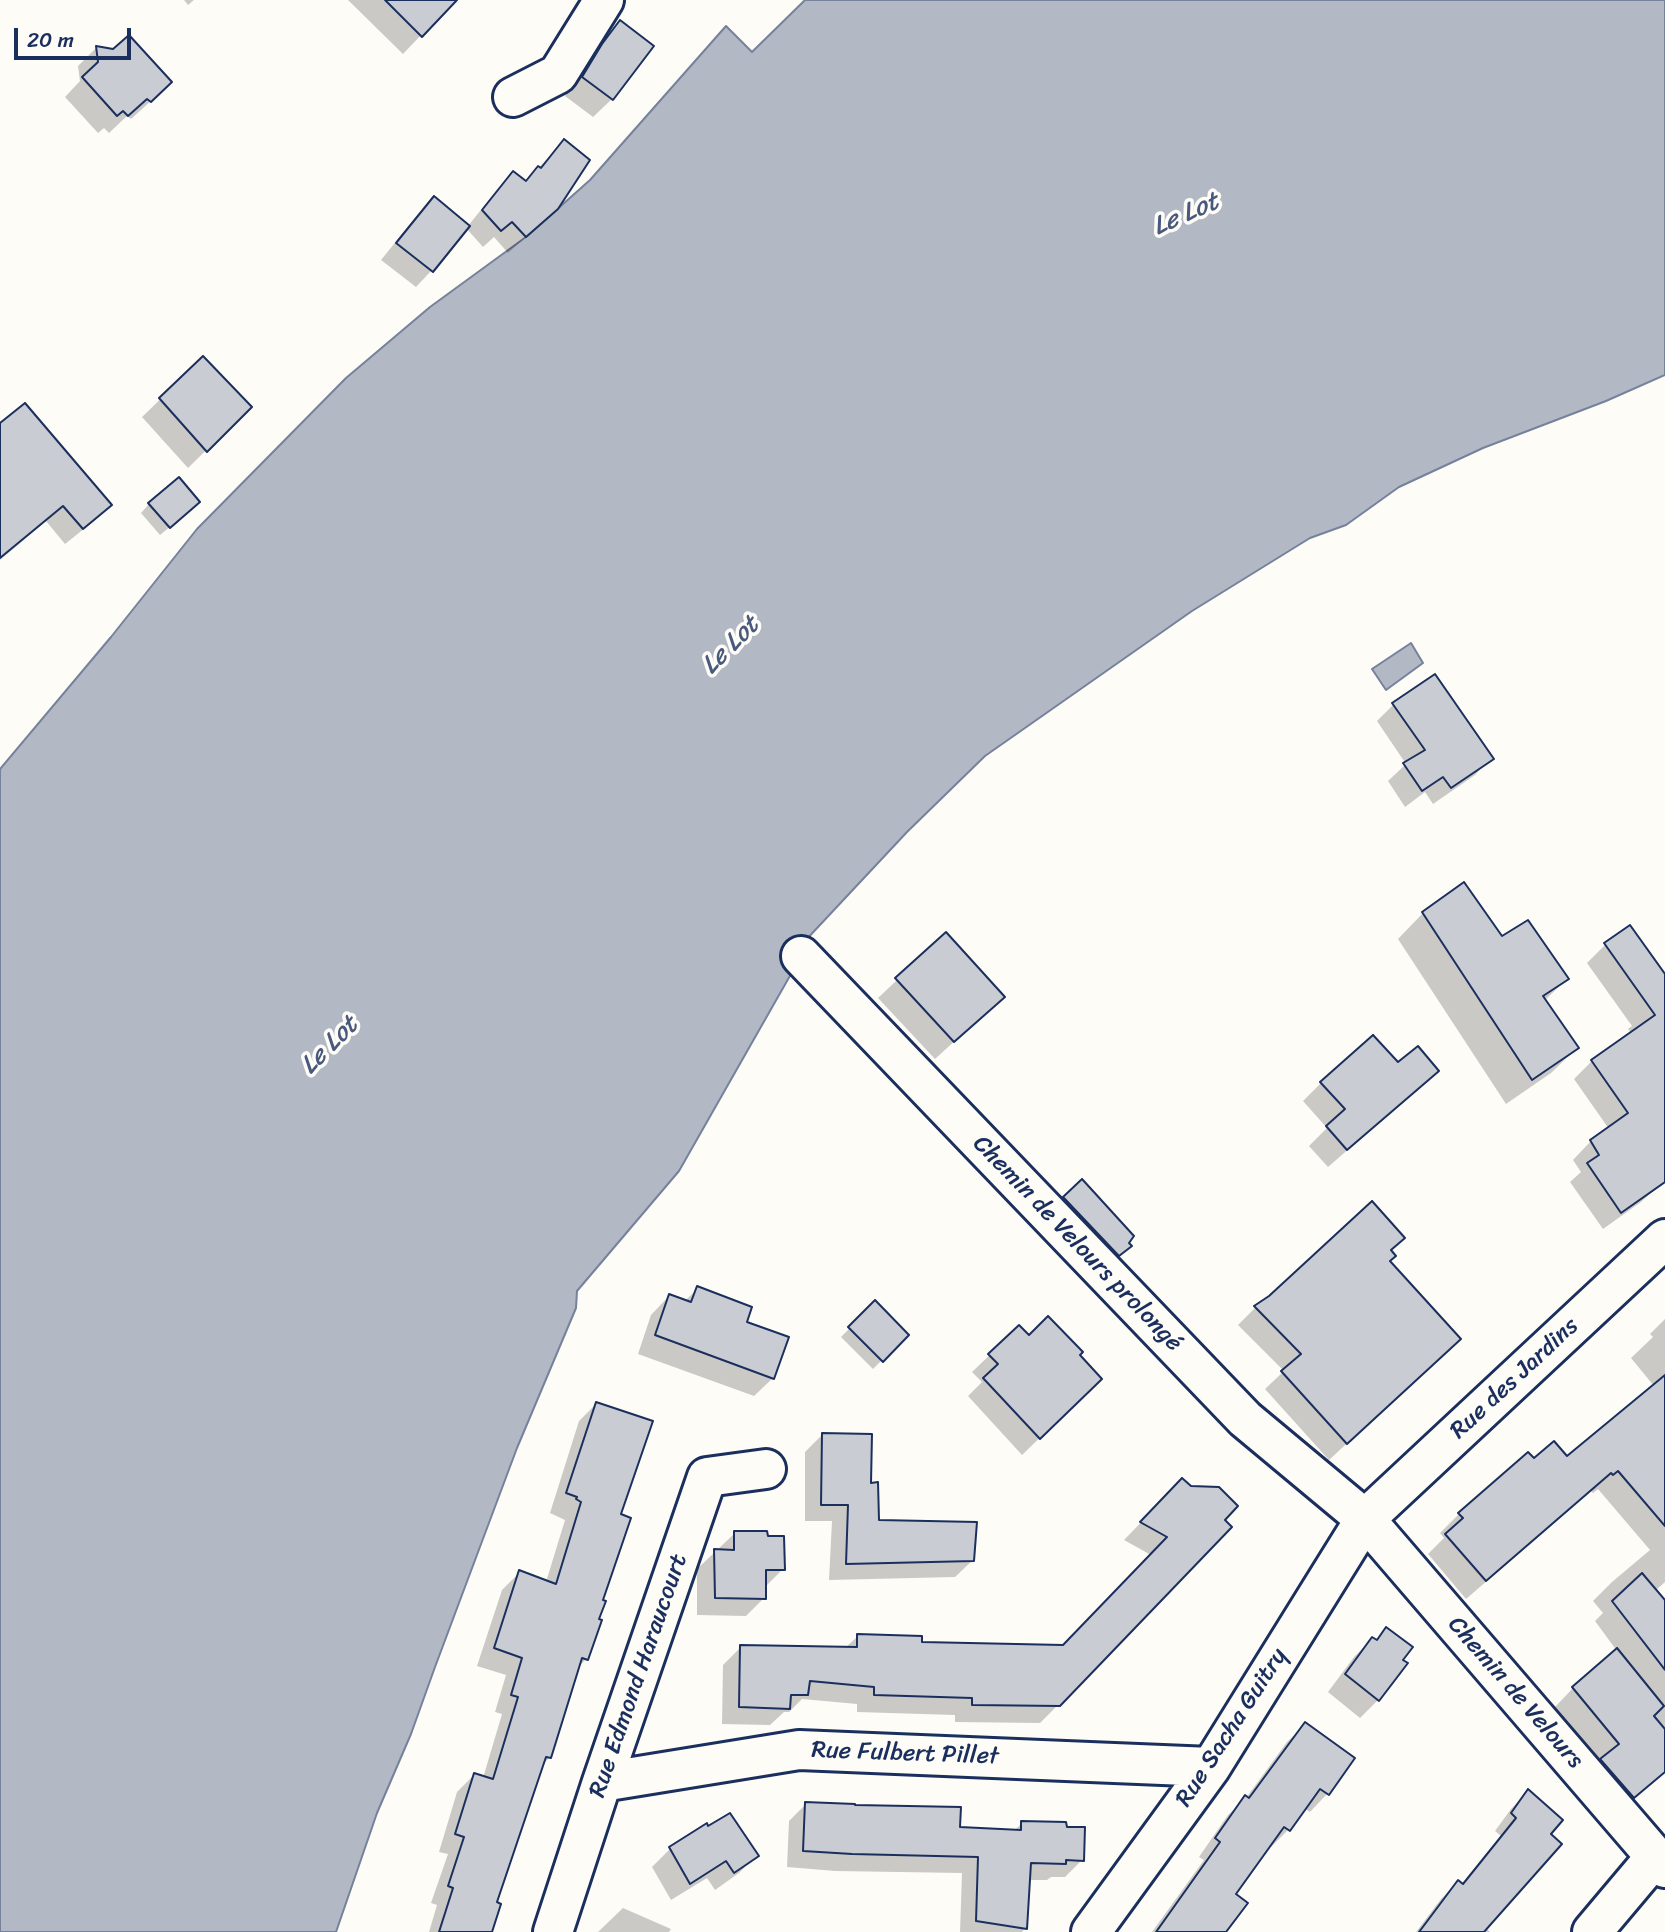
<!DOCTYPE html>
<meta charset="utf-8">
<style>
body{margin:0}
#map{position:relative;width:1665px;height:1932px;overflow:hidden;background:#fdfcf7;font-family:Sriracha,sans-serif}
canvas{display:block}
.scale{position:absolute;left:14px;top:28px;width:117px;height:32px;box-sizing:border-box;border:4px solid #1b2f5e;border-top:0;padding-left:9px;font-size:21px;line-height:24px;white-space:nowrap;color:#1b2f5e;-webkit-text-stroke:5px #fdfcf7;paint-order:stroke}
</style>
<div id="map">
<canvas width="1665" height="1932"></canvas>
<div class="scale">20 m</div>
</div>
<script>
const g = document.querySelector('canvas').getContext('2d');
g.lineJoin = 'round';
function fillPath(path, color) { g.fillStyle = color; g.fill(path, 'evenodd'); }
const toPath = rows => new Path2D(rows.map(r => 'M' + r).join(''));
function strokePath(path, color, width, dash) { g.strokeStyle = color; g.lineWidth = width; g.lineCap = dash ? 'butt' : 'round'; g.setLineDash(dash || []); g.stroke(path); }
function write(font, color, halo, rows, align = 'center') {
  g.font = font + ' Sriracha,sans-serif'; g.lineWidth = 7; g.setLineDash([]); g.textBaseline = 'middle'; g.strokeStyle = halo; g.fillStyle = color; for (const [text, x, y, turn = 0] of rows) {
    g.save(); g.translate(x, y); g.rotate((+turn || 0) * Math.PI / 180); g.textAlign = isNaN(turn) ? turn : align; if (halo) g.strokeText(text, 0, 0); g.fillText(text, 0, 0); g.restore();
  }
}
const water = toPath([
 [805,0,1665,0,1665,375,1606,401,1483,448,1399,487,1346,525,1310,538,1192,611,985,756,907,832,804,942,791,974,679,1171,577,1291,576,1308,517,1448,435,1667,411,1734,377,1813,336,1932,0,1932,0,769,111,637,197,529,346,378,430,307,526,237,590,180,726,26,752,52,805,0],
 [1411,643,1423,663,1386,690,1372,669,1411,643]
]);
const shadow = toPath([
 [184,0,194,0,188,5],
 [348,0,438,0,446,9,403,54],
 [620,23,652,46,612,99,593,117,565,96,584,64,602,41],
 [96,48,113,51,152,100,131,119,127,116,109,133,104,128,98,133,65,97,80,81,78,66],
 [564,141,538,226,508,253,494,237,483,247,466,228,431,271,416,287,381,260,418,214,434,198,468,226,496,191,513,174,525,182],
 [203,358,250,407,188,468,142,417],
 [0,425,110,505,94,521,65,544,46,521,0,560],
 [149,504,189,511,160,535,141,513],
 [1394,704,1491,758,1475,775,1433,804,1425,792,1405,807,1388,781,1406,764,1377,721],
 [1423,913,1501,939,1567,979,1544,1001,1577,1048,1551,1073,1506,1104,1398,939],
 [946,934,1003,997,935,1059,878,998],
 [1605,945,1665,977,1665,1180,1641,1202,1603,1229,1570,1182,1581,1172,1573,1160,1591,1141,1609,1129,1574,1079,1592,1061,1631,1033,1628,1029,1632,1026,1587,963],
 [1321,1083,1418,1089,1328,1167,1309,1146,1327,1128,1303,1101],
 [1082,1181,1130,1246,1113,1263,1047,1215],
 [1389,1251,1388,1262,1441,1356,1329,1460,1265,1389,1284,1371,1238,1325,1255,1308,1270,1297],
 [698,1288,745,1324,773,1378,754,1396,638,1354,651,1315,669,1296,685,1301],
 [875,1303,907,1335,873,1369,841,1337],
 [1665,1319,1665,1582,1655,1591,1665,1603,1665,1772,1614,1816,1600,1763,1555,1707,1573,1688,1617,1651,1595,1621,1603,1613,1593,1601,1612,1582,1650,1550,1598,1489,1593,1493,1591,1491,1466,1599,1428,1554,1444,1538,1440,1533,1459,1514,1528,1455,1534,1460,1567,1459,1654,1386,1631,1358,1653,1337,1650,1334],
 [1019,1327,1029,1338,1078,1355,1083,1396,1022,1455,968,1396,982,1382,972,1372],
 [596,1404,619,1515,586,1659,578,1668,550,1757,540,1767,494,1903,490,1932,429,1932,437,1905,431,1903,448,1854,439,1852,457,1792,474,1775,483,1778,502,1714,495,1712,506,1675,477,1666,502,1590,520,1572,546,1582,565,1520,550,1513,579,1421],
 [822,1435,869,1484,877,1522,973,1560,955,1577,829,1580,832,1521,805,1521,805,1452],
 [1182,1480,1190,1488,1219,1489,1058,1705,1040,1723,955,1722,955,1715,857,1712,857,1704,802,1699,789,1712,784,1712,770,1725,722,1724,723,1665,741,1647,844,1649,858,1636,920,1644,1063,1646,1151,1555,1124,1540],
 [735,1533,783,1569,765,1587,764,1598,746,1616,697,1615,697,1569],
 [1387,1629,1401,1661,1405,1664,1378,1700,1360,1718,1328,1692,1354,1657,1372,1639,1375,1641],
 [1305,1725,1353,1758,1327,1794,1310,1812,1304,1808,1288,1830,1271,1847,1268,1846,1233,1894,1224,1932,1152,1932,1204,1860,1199,1857,1228,1815,1246,1798,1287,1742],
 [1528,1791,1549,1834,1486,1928,1490,1932,1416,1932,1441,1899,1458,1882,1461,1885,1501,1836,1495,1831,1511,1809],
 [806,1804,958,1829,1014,1831,1022,1823,1082,1860,1065,1877,1051,1877,1047,1880,1029,1880,1025,1928,1022,1932,960,1932,962,1873,835,1871,787,1867,789,1821],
 [670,1849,757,1855,739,1873,715,1890,707,1878,671,1900,652,1867],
 [623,1908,671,1929,669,1932,598,1932]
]);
const building = toPath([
 [385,0,457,0,422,37,385,0],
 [620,20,654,46,613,100,582,77,602,44,620,20],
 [129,35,172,82,151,102,147,99,128,116,123,111,117,116,82,77,98,62,96,46,113,49,129,35],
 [564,139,590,160,558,209,526,237,512,222,501,231,482,210,513,171,526,181,538,166,541,168,564,139],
 [434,196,470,226,433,272,396,243,434,196],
 [203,356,252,407,207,452,159,398,203,356],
 [25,403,112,505,83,529,63,506,0,558,0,423,25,403],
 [179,477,200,502,170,528,148,503,179,477],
 [1435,674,1494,759,1451,788,1443,777,1422,791,1403,763,1425,750,1392,703,1435,674],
 [1464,882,1502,936,1528,920,1569,979,1543,996,1579,1048,1532,1080,1422,912,1464,882],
 [1630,925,1665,974,1665,1182,1621,1213,1587,1163,1599,1155,1590,1140,1628,1113,1591,1060,1655,1015,1604,943,1630,925],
 [946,932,1005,997,954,1042,895,978,946,932],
 [1373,1035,1398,1062,1418,1046,1439,1071,1347,1150,1326,1126,1345,1109,1320,1082,1373,1035],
 [1082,1179,1134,1236,1129,1243,1132,1246,1119,1256,1063,1197,1082,1179],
 [1372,1201,1405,1238,1391,1250,1396,1256,1390,1261,1461,1339,1347,1444,1281,1371,1301,1354,1254,1306,1269,1296,1372,1201],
 [697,1286,752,1307,747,1322,789,1337,774,1379,655,1335,669,1294,691,1302,697,1286],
 [875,1300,909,1335,883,1362,848,1327,875,1300],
 [1048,1316,1083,1352,1080,1355,1102,1379,1040,1439,983,1378,998,1364,988,1354,1019,1325,1029,1335,1048,1316],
 [1665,1375,1665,1526,1618,1471,1613,1475,1611,1473,1486,1581,1445,1534,1463,1518,1458,1513,1528,1452,1534,1458,1554,1441,1567,1456,1665,1375],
 [596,1402,653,1421,621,1514,631,1518,603,1600,606,1601,599,1619,602,1620,588,1660,582,1658,551,1758,546,1757,497,1902,501,1904,492,1932,439,1932,453,1888,448,1886,464,1837,455,1834,474,1773,493,1779,518,1697,511,1695,522,1658,494,1648,519,1570,556,1584,581,1502,576,1499,577,1497,566,1493,596,1402],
 [822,1433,872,1434,871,1483,878,1482,879,1520,977,1522,974,1561,846,1564,848,1505,821,1505,822,1433],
 [1182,1478,1191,1486,1219,1487,1238,1506,1225,1520,1232,1527,1060,1706,972,1705,972,1698,874,1695,874,1687,810,1681,808,1695,791,1695,790,1709,739,1707,740,1645,857,1647,857,1634,922,1636,922,1642,1063,1645,1167,1537,1140,1522,1182,1478],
 [734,1531,767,1531,768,1536,784,1536,785,1570,766,1570,766,1599,715,1598,714,1549,734,1550,734,1531],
 [1642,1573,1665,1600,1665,1670,1612,1601,1642,1573],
 [1386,1627,1413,1647,1403,1660,1408,1663,1379,1701,1345,1674,1372,1637,1377,1640,1386,1627],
 [1617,1648,1664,1706,1654,1716,1665,1729,1665,1772,1634,1798,1600,1759,1619,1744,1572,1687,1617,1648],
 [1305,1722,1355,1758,1329,1795,1320,1789,1290,1831,1284,1827,1236,1894,1248,1903,1226,1932,1156,1932,1220,1842,1215,1838,1245,1795,1249,1798,1305,1722],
 [1528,1789,1563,1820,1551,1834,1562,1844,1484,1932,1419,1932,1458,1880,1463,1884,1516,1818,1511,1813,1528,1789],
 [805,1802,855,1804,855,1805,961,1807,960,1827,1021,1830,1021,1821,1066,1822,1067,1827,1085,1827,1084,1861,1066,1860,1066,1864,1031,1863,1027,1929,976,1921,978,1857,852,1854,803,1851,805,1802],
 [730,1813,759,1856,734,1873,726,1861,690,1884,669,1847,707,1823,708,1826,730,1813]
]);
const minor = toPath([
 [513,97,558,74,604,0],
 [801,956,1245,1419,1365,1519,1665,1868],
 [602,1782,799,1750,1211,1767],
 [553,1932,602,1782,707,1477,766,1469],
 [1091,1932,1211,1767,1365,1519,1665,1239],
 [1592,1932,1656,1856]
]);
const streetNames = [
 ["Chemin de Velours prolongé",1077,1244,46],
 ["Rue des Jardins",1515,1379,-43],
 ["Rue Edmond Haraucourt",639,1676,-71],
 ["Chemin de Velours",1515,1693,49],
 ["Rue Sacha Guitry",1232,1728,-57],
 ["Rue Fulbert Pillet",905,1754,2]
];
const waterNames = [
 ["Le Lot",1186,215,-24],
 ["Le Lot",731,646,-45],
 ["Le Lot",330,1046,-45]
];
fillPath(water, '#b3b8c5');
strokePath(water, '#76819c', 2);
fillPath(shadow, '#0003');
fillPath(building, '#c9ccd3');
strokePath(building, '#1b2f5e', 2);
strokePath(minor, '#1b2f5e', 44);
strokePath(minor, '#fdfcf7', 38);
write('24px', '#1b2f5e', '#fdfcf7', streetNames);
write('italic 26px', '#49587d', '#fdfcf7', waterNames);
</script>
